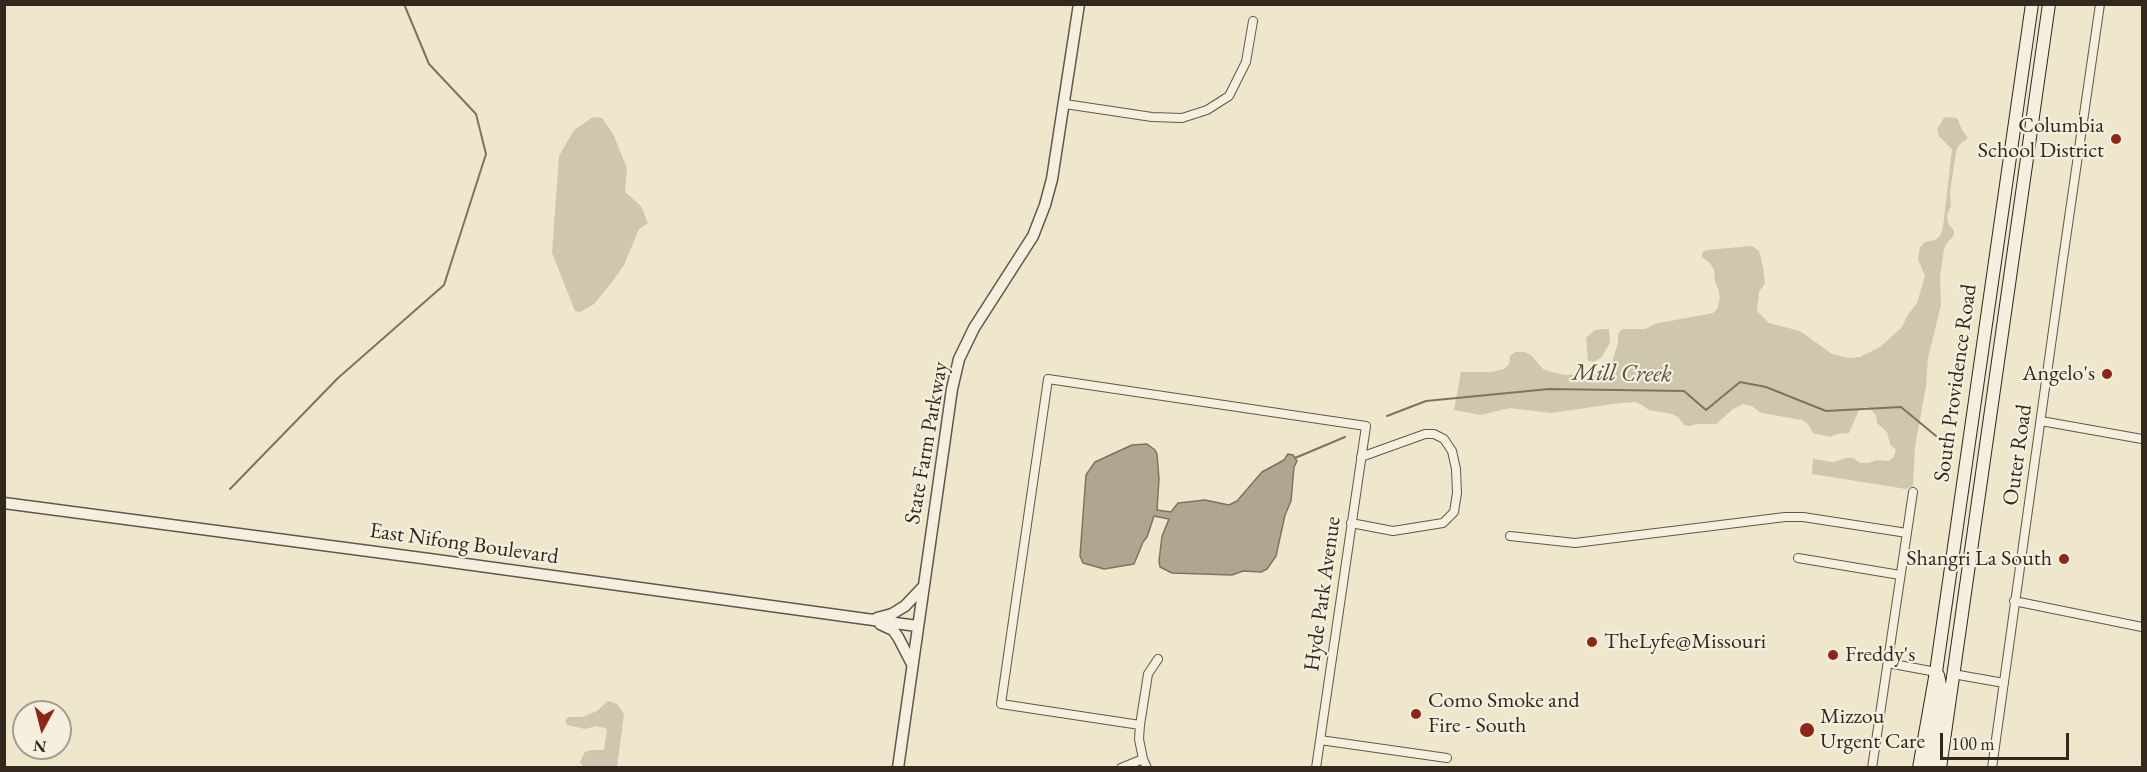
<!DOCTYPE html>
<style>
body{margin:0}
#map{position:relative;width:2147px;height:772px;overflow:hidden;background:#eee7cc;font-family:"EB Garamond",serif}
canvas{display:block}
.frame{position:absolute;inset:0;border:6px solid #32281d;pointer-events:none}
.north{position:absolute;left:12px;top:700px;width:60px;height:60px;box-sizing:border-box;background:#f4efde;border:2px solid #a69f91;border-radius:50%;rotate:187deg;font-size:16px;font-weight:700;line-height:24px;text-align:center;color:#32281d}
.north::after{content:'';display:block;margin:auto;width:21px;height:27px;background:#8f2418;clip-path:polygon(50% 0,100% 100%,50% 72%,0 100%)}
.scale{position:absolute;left:1940px;top:733px;width:129px;height:27px;box-sizing:border-box;border:3px solid #32281d;border-top:0;padding-left:8px;font-size:18px;line-height:21px;white-space:nowrap;color:#32281d;-webkit-text-stroke:4px #f4efde;paint-order:stroke}
</style>
<div id="map">
<canvas width="2147" height="772"></canvas>
<div class="frame"></div>
<div class="north">N</div>
<div class="scale">100 m</div>
</div>
<script>
const g = document.querySelector('canvas').getContext('2d');
g.lineJoin = 'round';
function fillPath(path, color) { g.fillStyle = color; g.fill(path, 'evenodd'); }
const toPath = rows => new Path2D(rows.map(r => 'M' + r).join(''));
function strokePath(path, color, width, dash) { g.strokeStyle = color; g.lineWidth = width; g.lineCap = dash ? 'butt' : 'round'; g.setLineDash(dash || []); g.stroke(path); }
function write(font, color, halo, rows, align = 'center') {
  g.font = font + ' "EB Garamond",serif'; g.lineWidth = 4.5; g.setLineDash([]); g.textBaseline = 'middle'; g.strokeStyle = halo; g.fillStyle = color; for (const [text, x, y, turn = 0] of rows) {
    g.save(); g.translate(x, y); g.rotate((+turn || 0) * Math.PI / 180); g.textAlign = isNaN(turn) ? turn : align; if (halo) g.strokeText(text, 0, 0); g.fillText(text, 0, 0); g.restore();
  }
}
const green = toPath([
 [593,117,602,118,613,134,627,168,625,192,641,206,648,223,639,229,624,265,612,282,594,304,580,312,575,311,552,253,559,156,574,130],
 [1944,117,1957,118,1962,130,1968,138,1959,145,1956,152,1950,192,1951,206,1947,216,1948,223,1954,231,1954,235,1946,244,1944,249,1940,277,1941,305,1928,358,1926,386,1915,447,1913,486,1906,489,1812,474,1813,459,1834,462,1845,458,1853,458,1860,463,1868,463,1877,460,1889,461,1894,456,1896,450,1890,444,1887,432,1877,423,1876,415,1869,408,1864,407,1859,410,1849,433,1837,434,1830,437,1813,433,1808,424,1802,420,1761,413,1752,406,1743,404,1733,409,1716,424,1696,424,1690,426,1684,425,1678,417,1672,414,1649,410,1642,405,1635,402,1620,403,1551,413,1510,408,1481,415,1454,410,1461,372,1491,372,1504,369,1509,364,1510,356,1515,352,1524,352,1531,355,1543,369,1551,372,1566,375,1602,374,1610,369,1618,343,1618,334,1622,329,1645,329,1654,324,1713,313,1717,309,1720,298,1718,288,1715,282,1714,270,1710,263,1702,257,1702,253,1706,250,1752,246,1759,251,1763,267,1765,283,1759,292,1757,311,1769,323,1800,331,1832,354,1849,358,1860,357,1880,347,1902,327,1907,316,1917,303,1925,276,1918,259,1920,247,1925,242,1935,240,1940,236,1943,227,1952,149,1939,136,1937,130],
 [1604,329,1609,329,1610,343,1601,358,1593,362,1588,361,1586,338,1595,330],
 [608,701,617,704,624,714,617,767,583,767,580,762,585,752,592,750,604,750,607,729,597,726,585,729,567,725,565,721,568,717,582,717,597,711]
]);
const water = toPath([
 [1147,444,1155,450,1157,454,1159,479,1157,510,1171,512,1178,503,1205,500,1229,505,1237,501,1262,472,1284,460,1288,454,1293,455,1297,461,1294,467,1291,501,1285,515,1276,556,1267,569,1261,572,1243,571,1232,575,1172,573,1160,567,1159,561,1162,536,1169,519,1154,516,1147,537,1143,542,1134,564,1104,569,1083,563,1080,556,1086,475,1095,462,1132,445,1147,444]
]);
const stream = toPath([
 [1387,416,1426,401,1549,389,1684,391,1706,410,1740,382,1766,387,1826,411,1901,407,1936,436],
 [1295,458,1345,437],
 [230,489,338,378,444,285,486,154,476,114,429,64,404,4]
]);
const minor = toPath([
 [1065,104,1152,117,1182,118,1207,110,1229,96,1246,62,1253,21],
 [2041,421,2142,439],
 [1351,523,1393,531,1443,523,1454,512,1457,493,1456,469,1452,451,1444,439,1434,434,1425,434,1361,457],
 [1510,536,1575,543,1785,517,1803,517,1907,533],
 [1798,558,1900,575],
 [2014,601,2142,627],
 [1888,663,1936,672],
 [1953,674,2004,683],
 [1140,725,1001,704,1048,379,1366,426,1316,768],
 [1320,740,1447,758],
 [1121,768,1143,759],
 [1147,768,1143,759,1139,739,1140,725,1148,674,1158,659],
 [1872,768,1913,492],
 [1992,768,2062,266,2100,4]
]);
const tertiary = toPath([
 [4,503,429,559,917,626],
 [877,618,892,614,905,606,923,587],
 [880,624,893,630,898,637,912,664],
 [898,768,952,389,959,359,974,328,1033,236,1045,205,1052,179,1079,4]
]);
const secondary = toPath([
 [1919,768,1936,672,2032,4],
 [1931,768,1942,695,1938,675],
 [1940,768,2049,4]
]);
const markers = [
 [2116,139,6,"#8f2418"],
 [2107,374,6,"#8f2418"],
 [2064,559,6,"#8f2418"],
 [1592,642,6,"#8f2418"],
 [1833,655,6,"#8f2418"],
 [1416,714,6,"#8f2418"],
 [1807,730,8,"#8f2418"]
];
const poiNames = [
 ["Columbia",2104,126,"right"],
 ["School District",2104,151,"right"],
 ["Angelo's",2095,374,"right"],
 ["Shangri La South",2052,559,"right"],
 ["TheLyfe@Missouri",1604,642],
 ["Freddy's",1845,655],
 ["Como Smoke and",1428,701],
 ["Fire - South",1428,726],
 ["Mizzou",1820,717],
 ["Urgent Care",1820,742]
];
const streetNames = [
 ["South Providence Road",1956,383,-82],
 ["State Farm Parkway",927,443,-80],
 ["Outer Road",2018,455,-82],
 ["East Nifong Boulevard",464,544,8],
 ["Hyde Park Avenue",1323,594,-82]
];
const waterNames = [
 ["Mill Creek",1622,374,1]
];
fillPath(green, '#cec7ae');
fillPath(water, '#aea690');
strokePath(water, '#7c7462', 1.5);
strokePath(stream, '#7c7462', 2);
strokePath(minor, '#615849', 10);
strokePath(tertiary, '#615849', 13);
strokePath(secondary, '#32281d', 14);
strokePath(minor, '#f4efde', 8);
strokePath(tertiary, '#f4efde', 10);
strokePath(secondary, '#f4efde', 12);
for (const [x, y, r, color] of markers) { const dot = new Path2D(); dot.arc(x, y, r, 0, 2 * Math.PI); g.fillStyle = color; g.fill(dot); strokePath(dot, '#f4efde', 2); }
write('22px', '#32281d', '#f4efde', poiNames, 'left');
write('22px', '#32281d', '#f4efde', streetNames);
write('italic 24px', '#574e40', '#f4efde', waterNames);
</script>
